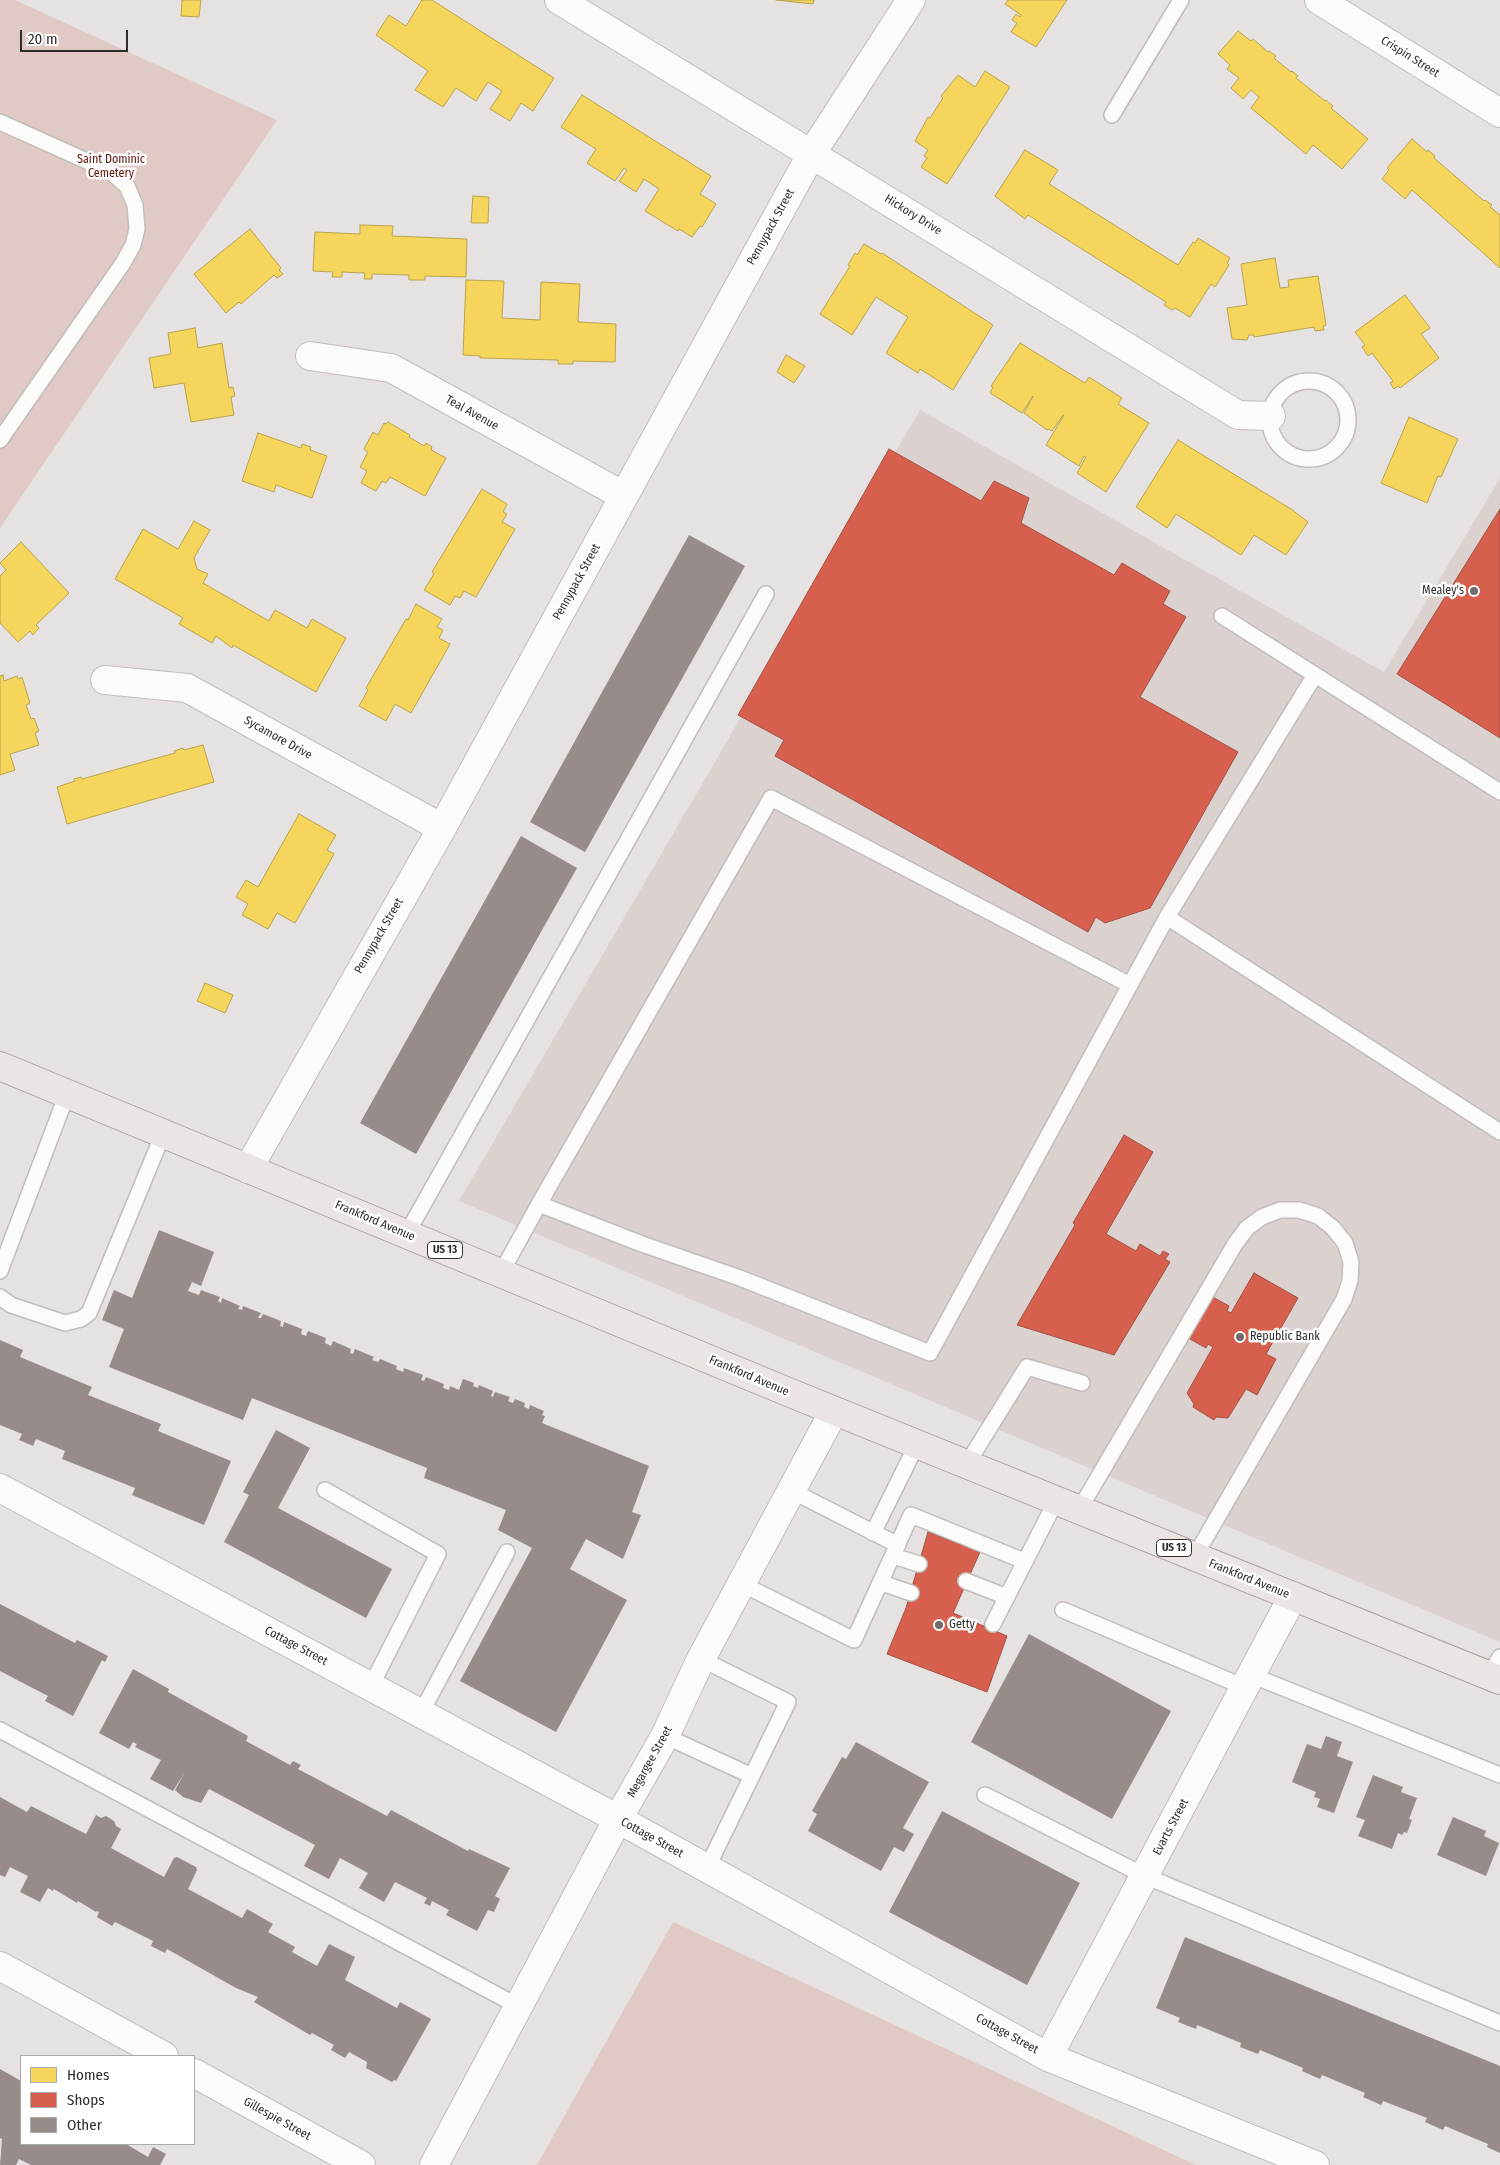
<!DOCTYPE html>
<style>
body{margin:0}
#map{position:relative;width:1500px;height:2165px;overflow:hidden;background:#e5e2e1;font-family:"Fira Sans Condensed",sans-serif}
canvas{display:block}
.legend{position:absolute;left:20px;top:2055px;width:175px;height:90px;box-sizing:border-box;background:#fff;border:1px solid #acabab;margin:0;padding:6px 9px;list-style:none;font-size:15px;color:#2f2d2c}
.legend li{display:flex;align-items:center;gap:10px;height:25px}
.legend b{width:25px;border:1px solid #acabab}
.scale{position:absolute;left:20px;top:30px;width:108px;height:22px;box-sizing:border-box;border:2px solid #2f2d2c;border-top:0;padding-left:6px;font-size:15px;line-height:18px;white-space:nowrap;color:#2f2d2c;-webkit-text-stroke:4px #fff;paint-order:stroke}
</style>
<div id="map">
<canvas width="1500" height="2165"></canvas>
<ul class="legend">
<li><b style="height:14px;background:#f6d55c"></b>Homes</li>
<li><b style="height:14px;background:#d6604d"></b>Shops</li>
<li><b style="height:14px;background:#978c89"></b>Other</li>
</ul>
<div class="scale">20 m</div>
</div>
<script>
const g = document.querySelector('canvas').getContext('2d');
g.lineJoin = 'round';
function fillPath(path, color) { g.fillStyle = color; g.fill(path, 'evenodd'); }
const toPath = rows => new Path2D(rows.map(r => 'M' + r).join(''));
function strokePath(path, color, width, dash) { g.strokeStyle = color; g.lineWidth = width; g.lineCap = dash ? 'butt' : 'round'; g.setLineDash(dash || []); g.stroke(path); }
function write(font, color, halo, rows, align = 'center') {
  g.font = font + ' "Fira Sans Condensed",sans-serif'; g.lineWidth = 5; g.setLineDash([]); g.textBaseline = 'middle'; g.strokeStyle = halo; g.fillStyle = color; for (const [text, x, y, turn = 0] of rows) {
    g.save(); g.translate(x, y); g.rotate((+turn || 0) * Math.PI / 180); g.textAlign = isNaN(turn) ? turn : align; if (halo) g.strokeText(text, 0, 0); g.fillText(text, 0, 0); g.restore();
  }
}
const built = toPath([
 [920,410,1384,672,1500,478,1500,1642,459,1201]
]);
const green = toPath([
 [0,0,15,0,277,120,0,528],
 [673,1922,1196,2165,537,2165]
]);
const homes = toPath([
 [182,0,201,0,199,17,181,16,182,0],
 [422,0,432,0,554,78,533,111,521,103,510,121,490,109,502,91,488,82,476,101,456,88,443,107,415,90,428,71,376,35,389,15,406,26,422,0],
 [776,0,814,0,813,4,776,0],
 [1008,0,1067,0,1036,47,1011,32,1017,23,1012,20,1016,14,1020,17,1021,15,1005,4,1008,0],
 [1238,31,1251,41,1253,39,1268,52,1269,51,1276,56,1274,58,1291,72,1292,71,1298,76,1296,78,1325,101,1326,100,1333,106,1331,108,1368,139,1342,169,1313,145,1306,154,1251,108,1259,97,1251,90,1243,99,1231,88,1239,78,1227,69,1230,65,1218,54,1238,31],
 [985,71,1010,87,947,184,921,167,927,158,924,156,928,150,915,141,928,117,930,118,943,98,941,96,958,75,975,87,985,71],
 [582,95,711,176,700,194,716,204,702,227,700,226,692,237,679,229,678,231,645,211,659,189,644,179,636,192,619,181,627,170,624,168,615,181,587,163,596,149,561,127,582,95],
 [1412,139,1427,152,1428,150,1435,156,1434,158,1484,201,1485,200,1492,205,1490,207,1500,215,1500,268,1412,190,1405,199,1382,179,1389,170,1387,168,1412,139],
 [1025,150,1058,170,1049,184,1178,265,1193,242,1195,243,1198,238,1230,258,1227,263,1229,265,1215,287,1211,284,1190,317,1175,308,1172,310,1164,305,1166,302,1028,215,1025,219,995,196,1025,150],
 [473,196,489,197,488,223,471,223,473,196],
 [360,225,393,226,392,236,467,239,466,277,425,276,425,280,409,280,409,275,372,274,372,279,364,279,365,273,342,272,342,277,332,277,333,272,313,271,315,232,360,234,360,225],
 [250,229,281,268,279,270,283,274,277,278,274,275,241,304,239,302,226,313,194,274,250,229],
 [864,244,881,254,882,253,993,325,953,390,920,369,918,373,886,353,908,317,876,297,852,335,820,314,850,266,848,265,855,253,857,255,864,244],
 [1275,258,1280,288,1289,287,1288,280,1318,276,1326,325,1323,326,1324,330,1315,331,1314,327,1254,337,1254,335,1249,335,1247,340,1232,339,1227,308,1247,305,1241,264,1275,258],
 [466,280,504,281,502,318,540,320,541,282,580,284,578,322,616,324,615,362,573,361,573,364,558,364,558,360,480,358,480,356,463,355,466,280],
 [1405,295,1430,328,1421,334,1439,358,1400,388,1398,386,1394,389,1390,383,1393,381,1372,353,1368,356,1362,347,1365,345,1355,332,1405,295],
 [195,328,198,348,222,343,229,388,233,387,235,396,231,397,234,415,191,422,184,383,154,388,149,358,171,354,168,333,195,328],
 [1020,343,1085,383,1089,377,1122,398,1118,404,1149,423,1106,492,1077,473,1086,457,1084,456,1079,466,1046,445,1064,415,1063,415,1052,431,1048,429,1047,430,1024,413,1033,396,1022,413,990,393,993,387,991,386,1020,343],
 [786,355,805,366,794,383,777,372,786,355],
 [1409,417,1458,439,1441,477,1438,476,1427,503,1381,483,1409,417],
 [388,422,410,435,409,437,424,446,426,443,432,447,431,450,446,458,425,496,390,477,386,483,382,481,376,491,361,483,367,471,360,467,368,452,364,449,373,432,378,435,384,423,386,424,388,422],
 [258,433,301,448,302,444,311,447,310,450,327,456,312,498,276,485,274,492,242,481,258,433],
 [1178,440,1291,509,1308,522,1286,555,1254,535,1241,555,1176,514,1167,528,1136,507,1178,440],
 [482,489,507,504,503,512,507,514,502,522,515,529,476,597,464,591,460,598,455,596,450,605,424,590,434,574,432,572,482,489],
 [194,521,210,530,194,558,197,569,208,574,203,583,269,621,275,610,307,628,312,619,346,638,316,692,233,645,232,648,216,636,212,643,179,624,183,618,115,579,143,529,178,549,194,521],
 [21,542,69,593,36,625,39,628,33,635,30,631,18,642,0,623,0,576,6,570,0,563,21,542],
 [416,604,442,619,437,627,443,630,439,638,450,644,411,713,395,704,386,721,359,706,368,690,366,688,406,619,408,620,416,604],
 [3,675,4,681,17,676,18,679,22,677,30,703,26,705,31,719,34,718,39,731,35,733,39,745,10,754,15,770,0,775,0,676,3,675],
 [203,745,214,782,67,824,57,787,75,781,74,779,81,777,82,779,175,753,174,751,183,748,184,750,203,745],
 [299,814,336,835,327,850,334,854,295,923,277,913,268,929,242,915,248,904,236,897,246,880,258,887,299,814],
 [205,983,233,995,225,1013,197,1001,205,983]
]);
const shops = toPath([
 [889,449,981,501,994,481,1029,498,1021,523,1114,575,1122,563,1170,591,1163,604,1186,617,1140,697,1238,752,1150,908,1105,923,1096,917,1088,932,775,756,784,740,738,715,889,449],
 [1500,509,1500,738,1397,674,1500,509],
 [1124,1135,1153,1152,1106,1234,1136,1251,1140,1244,1160,1256,1163,1251,1169,1254,1165,1259,1170,1262,1114,1355,1017,1325,1075,1225,1073,1223,1124,1135],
 [1254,1273,1298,1298,1266,1354,1276,1359,1257,1395,1246,1389,1228,1418,1216,1417,1214,1420,1193,1407,1194,1404,1187,1393,1213,1347,1208,1344,1206,1348,1176,1331,1200,1290,1229,1306,1227,1311,1231,1313,1254,1273],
 [928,1532,980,1552,953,1613,1007,1636,987,1692,887,1654,906,1608,928,1532]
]);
const building = toPath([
 [689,535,745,566,585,852,530,822],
 [521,836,577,868,416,1154,360,1123],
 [159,1230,214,1252,201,1286,192,1282,188,1291,199,1295,201,1290,220,1297,218,1301,221,1303,222,1298,240,1306,238,1309,242,1310,243,1306,261,1313,258,1318,261,1318,263,1314,281,1321,280,1326,283,1327,284,1322,302,1329,301,1334,306,1336,308,1331,326,1338,325,1343,331,1346,333,1341,351,1349,350,1353,353,1354,355,1349,374,1357,372,1360,378,1362,380,1359,397,1366,396,1369,403,1372,404,1368,423,1375,421,1380,424,1381,426,1377,444,1384,443,1388,449,1390,450,1386,459,1390,463,1379,474,1383,473,1386,478,1388,479,1385,493,1391,491,1396,493,1397,495,1392,510,1397,508,1401,513,1403,515,1399,525,1403,524,1407,529,1409,530,1405,544,1411,542,1415,545,1416,542,1423,649,1466,632,1512,641,1515,623,1559,586,1539,570,1569,627,1600,556,1732,460,1681,532,1548,498,1530,506,1510,424,1478,427,1468,252,1398,243,1420,109,1367,124,1329,102,1320,114,1290,132,1298],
 [0,1340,23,1350,20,1357,92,1387,88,1395,161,1424,158,1431,231,1461,204,1525,132,1495,135,1488,62,1459,65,1451,36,1439,33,1446,19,1440,22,1434,0,1425],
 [276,1430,310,1448,278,1508,392,1569,366,1618,224,1542,249,1495,243,1492],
 [0,1604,75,1643,77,1640,108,1656,105,1662,102,1660,73,1716,45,1701,48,1696,0,1671],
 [1029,1634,1171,1711,1112,1819,971,1742],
 [133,1669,169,1689,168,1692,248,1736,246,1741,290,1765,293,1761,301,1765,298,1769,387,1816,391,1810,468,1851,469,1849,510,1868,495,1896,500,1899,494,1912,488,1910,477,1931,446,1915,449,1910,432,1901,430,1906,424,1903,427,1898,395,1882,384,1902,359,1888,368,1873,340,1858,329,1879,304,1866,315,1845,209,1789,201,1803,183,1797,175,1790,185,1772,173,1791,150,1779,161,1760,135,1747,137,1744,133,1742,129,1749,99,1733],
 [1326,1736,1342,1742,1337,1756,1353,1762,1334,1813,1317,1807,1320,1799,1314,1797,1316,1792,1292,1782,1307,1744,1321,1749],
 [856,1742,929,1782,903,1828,914,1834,904,1852,894,1847,881,1871,808,1831,817,1814,812,1811,842,1757,846,1759],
 [1373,1775,1403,1787,1401,1792,1417,1798,1409,1819,1412,1820,1407,1833,1404,1832,1402,1835,1398,1833,1392,1849,1358,1836,1365,1820,1356,1817],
 [0,1797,27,1812,31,1806,86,1834,96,1815,101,1818,106,1816,114,1821,116,1826,121,1829,111,1848,164,1877,174,1858,177,1857,196,1867,197,1870,188,1889,242,1918,247,1909,273,1924,268,1932,295,1947,292,1952,317,1966,329,1944,355,1957,345,1980,397,2008,400,2002,431,2019,396,2081,394,2080,392,2082,366,2068,367,2062,349,2052,345,2058,331,2050,334,2045,312,2033,310,2035,254,2002,258,1997,236,1988,167,1949,165,1953,151,1946,153,1941,115,1922,112,1926,97,1917,99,1912,97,1911,96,1912,78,1901,77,1903,54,1889,53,1891,48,1888,40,1902,20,1892,28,1876,10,1867,5,1877,0,1875],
 [942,1811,1080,1883,1027,1985,889,1912],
 [1453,1817,1486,1831,1484,1836,1499,1843,1486,1876,1437,1855],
 [1185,1937,1500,2066,1500,2153,1487,2147,1488,2144,1445,2126,1443,2130,1425,2122,1427,2118,1383,2101,1381,2105,1363,2097,1365,2093,1322,2075,1320,2079,1302,2071,1303,2068,1260,2050,1258,2054,1240,2047,1241,2043,1197,2025,1196,2029,1178,2022,1180,2018,1156,2008],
 [0,2069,21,2081,21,2144,126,2144,148,2157,153,2147,166,2154,160,2165,31,2165,19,2159,16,2165,0,2165,2,2139,0,2138]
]);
const service = toPath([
 [1112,115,1181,0],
 [0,122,111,172,127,186,135,205,137,229,133,245,123,263,0,440],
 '1270 420a39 39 0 1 1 78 0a39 39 0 1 1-78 0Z',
 [1222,616,1500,792],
 [1315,675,1167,917,1500,1132],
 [1130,985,771,798,539,1204,642,1244,740,1278,930,1353,1130,985,1167,917],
 [406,1235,766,594],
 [0,1271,67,1094],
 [501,1273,539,1204],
 [0,1297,11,1305,65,1323,81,1319,89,1313,163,1134],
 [967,1464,1027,1367,1082,1383],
 [325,1490,438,1554,371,1686],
 [792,1491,898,1545],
 [1079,1510,1235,1244,1247,1228,1262,1217,1280,1210,1299,1210,1318,1216,1333,1228,1345,1243,1351,1262,1350,1281,1344,1299,1195,1556],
 [873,1533,917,1444],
 [893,1556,919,1564],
 [966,1581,1007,1597],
 [882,1583,911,1593],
 [742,1584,854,1640,911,1515,1024,1561],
 [1063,1610,1244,1687],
 [993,1624,1056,1501],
 [701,1659,788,1702,707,1868],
 [1251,1675,1500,1775],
 [1489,1676,1500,1657],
 [421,1713,507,1552],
 [0,1730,518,2006],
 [665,1736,752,1776],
 [985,1795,1145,1876,1500,2023]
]);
const minor = toPath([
 [559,0,1238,415,1271,416],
 [1319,0,1500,113],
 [310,356,391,368,624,496],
 [105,680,187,688,442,828],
 [248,1169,442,828,812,153,911,0],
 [0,1488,618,1819,1048,2057,1315,2165],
 [0,1966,164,2056],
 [1048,2057,1293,1596],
 [194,2073,361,2165],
 [434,2165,618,1819,665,1736,701,1659,834,1411]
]);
const primary = toPath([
 [0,1066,793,1394,1500,1680]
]);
const markers = [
 [1474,591,5,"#6f6c6b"],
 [1240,1337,5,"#6f6c6b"],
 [939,1625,5,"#6f6c6b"]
];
const shields = [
 [445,1250,35],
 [1174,1548,35]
];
const shieldNames = [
 ["US 13",445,1250],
 ["US 13",1174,1548]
];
const streetNames = [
 ["Crispin Street",1410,57,32],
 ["Hickory Drive",913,215,32],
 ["Pennypack Street",771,227,-61],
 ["Teal Avenue",472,413,29],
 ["Pennypack Street",577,582,-61],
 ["Sycamore Drive",278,738,29],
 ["Pennypack Street",379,936,-60],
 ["Frankford Avenue",375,1221,23],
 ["Frankford Avenue",749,1376,23],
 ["Frankford Avenue",1249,1579,22],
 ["Cottage Street",296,1646,28],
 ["Megargee Street",650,1762,-61],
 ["Evarts Street",1171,1827,-62],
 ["Cottage Street",652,1838,29],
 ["Cottage Street",1007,2034,29],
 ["Gillespie Street",277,2119,29]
];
const parkNames = [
 ["Saint Dominic",111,160],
 ["Cemetery",111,174]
];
const poiNames = [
 ["Mealey's",1464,591,"right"],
 ["Republic Bank",1250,1337],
 ["Getty",949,1625]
];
fillPath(built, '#dbd2d0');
fillPath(green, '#e1cac5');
fillPath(homes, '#f6d55c');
strokePath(homes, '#baa34e', 1);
fillPath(shops, '#d6604d');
strokePath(shops, '#a45143', 1);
fillPath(building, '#978c89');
strokePath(service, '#c0bdbc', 18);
strokePath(minor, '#c0bdbc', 30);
strokePath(primary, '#ada19e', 30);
strokePath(service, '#fbfbfa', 15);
strokePath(minor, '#fbfbfa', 28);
strokePath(primary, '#eae4e3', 28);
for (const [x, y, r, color] of markers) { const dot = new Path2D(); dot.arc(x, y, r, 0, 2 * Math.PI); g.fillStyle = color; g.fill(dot); strokePath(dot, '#fff', 2); }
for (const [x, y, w] of shields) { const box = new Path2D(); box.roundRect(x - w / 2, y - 8.5, w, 17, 4); g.fillStyle = '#fff'; g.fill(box); strokePath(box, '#2f2d2c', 1); }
write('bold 11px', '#2f2d2c', null, shieldNames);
write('12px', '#2f2d2c', '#fff', streetNames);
write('12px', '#5f1608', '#fff', parkNames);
write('12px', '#2f2d2c', '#fff', poiNames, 'left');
</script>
